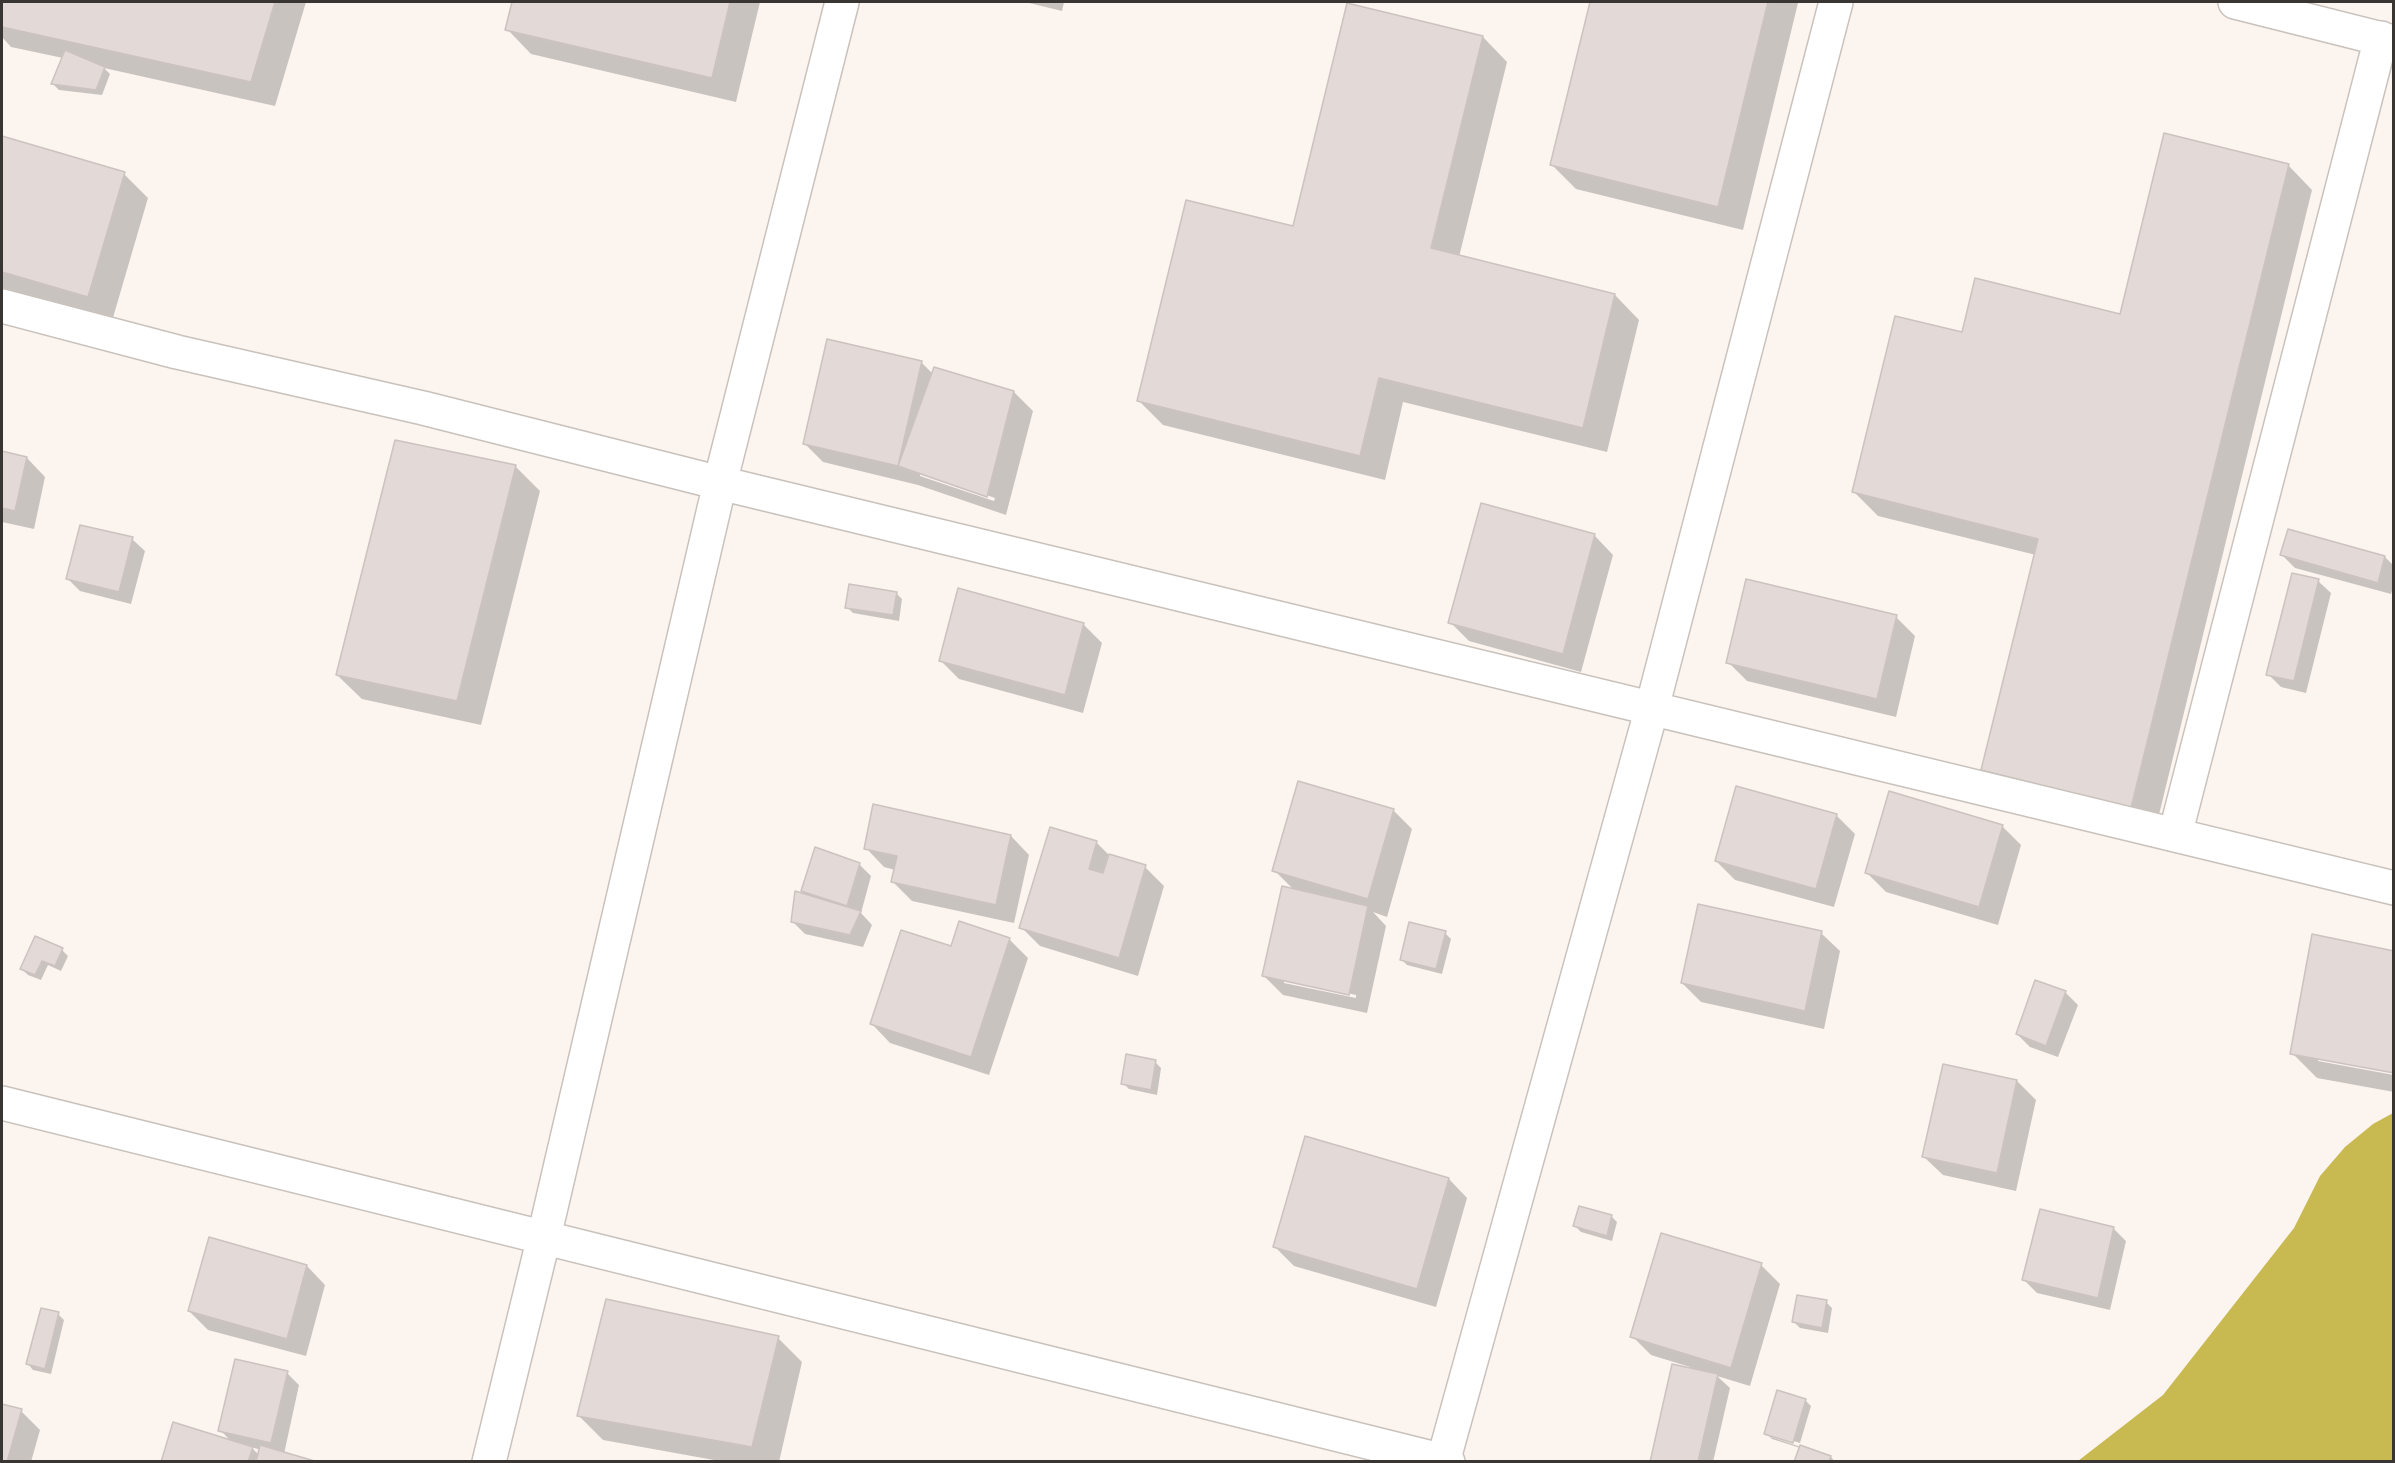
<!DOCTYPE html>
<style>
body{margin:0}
#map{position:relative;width:2395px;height:1463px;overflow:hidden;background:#fcf4ef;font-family:"Space Grotesk",sans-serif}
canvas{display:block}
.frame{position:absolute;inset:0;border:3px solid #383533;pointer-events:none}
</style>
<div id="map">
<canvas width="2395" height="1463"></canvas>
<div class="frame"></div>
</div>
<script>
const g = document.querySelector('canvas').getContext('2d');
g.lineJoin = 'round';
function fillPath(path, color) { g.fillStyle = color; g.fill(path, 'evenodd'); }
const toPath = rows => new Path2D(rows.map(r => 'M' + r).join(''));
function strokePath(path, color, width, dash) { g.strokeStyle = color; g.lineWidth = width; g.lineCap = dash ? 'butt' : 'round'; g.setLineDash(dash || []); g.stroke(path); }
const water = toPath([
 [2393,1113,2393,1461,2078,1461,2163,1395,2294,1228,2320,1176,2345,1147,2373,1124]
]);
const shadow = toPath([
 [2,2,306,2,275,106,104,68,110,74,102,95,59,90,53,84,63,58,11,47,2,37],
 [513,2,760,2,736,102,531,54,507,29],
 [1025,2,1064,2,1062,11],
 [1591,2,1798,3,1743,230,1576,189,1552,165],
 [1483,37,1507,62,1459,257,1615,295,1639,320,1607,452,1403,402,1385,480,1163,425,1139,401],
 [2,138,124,174,148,198,112,321,2,288],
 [2288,165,2312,190,2155,831,2007,794,1983,770,2036,555,1878,516,1853,491,1963,334,2121,316],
 [922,363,933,374,1014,392,1033,411,1006,515,918,485,823,462,804,443],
 [920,472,995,498,994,501,920,476],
 [396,441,516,467,540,491,481,725,362,699,337,675],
 [2,452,27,458,45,477,34,529,2,522],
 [1482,505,1595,536,1613,555,1581,672,1469,641,1450,622],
 [132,539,145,551,131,604,80,591,68,579],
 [2282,555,2385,557,2394,566,2394,584,2391,594,2295,568],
 [2318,581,2331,593,2306,693,2281,687,2268,674],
 [896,593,902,599,899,621,853,613,847,607],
 [1896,617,1915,636,1896,717,1747,681,1728,662],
 [1083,624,1102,643,1083,713,959,679,940,660],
 [1393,810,1412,829,1387,917,1373,912,1386,926,1367,1013,1283,995,1264,976,1294,890,1274,870],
 [1284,980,1356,995,1356,998,1284,983],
 [1836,815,1855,834,1834,907,1735,880,1716,861],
 [2002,826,2021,845,1998,925,1886,892,1867,873],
 [1011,836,1029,855,1014,923,912,901,893,882,895,870,884,867,866,848],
 [1096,842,1110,856,1145,867,1164,886,1138,976,1040,946,1021,927],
 [859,864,871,876,861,913,872,925,863,947,805,934,792,921,809,897,802,891],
 [1445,933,1451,939,1442,974,1407,965,1401,959],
 [1821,933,1840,951,1824,1029,1701,1002,1682,983],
 [1009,939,1028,958,989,1075,890,1043,872,1024,952,948],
 [62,950,68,956,61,971,48,965,41,980,28,975,22,969],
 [2065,992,2078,1005,2058,1057,2030,1047,2017,1034],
 [2292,1053,2318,1057,2318,1061,2394,1075,2394,1092,2317,1078],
 [1155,1062,1161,1068,1157,1095,1129,1089,1123,1083],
 [1944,1065,2017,1081,2036,1100,2016,1191,1943,1175,1924,1157],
 [1306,1138,1449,1179,1467,1198,1436,1307,1294,1266,1275,1247],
 [1611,1216,1617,1222,1612,1241,1581,1232,1575,1226],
 [2113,1228,2126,1241,2110,1310,2037,1293,2024,1280],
 [1761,1265,1780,1284,1750,1386,1717,1376,1730,1388,1713,1462,1652,1462,1690,1367,1651,1355,1632,1336],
 [307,1266,325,1285,306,1356,208,1330,189,1311],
 [1826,1302,1832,1308,1828,1333,1800,1328,1794,1322],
 [58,1314,64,1320,51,1374,33,1370,28,1364],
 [778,1338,802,1362,779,1462,725,1462,603,1440,579,1416],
 [287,1373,299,1385,284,1454,312,1462,162,1462,232,1442,220,1430],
 [251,1447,261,1450,259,1455],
 [1805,1400,1811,1406,1800,1443,1771,1434,1771,1437,1831,1457,1835,1462,1796,1462,1800,1448,1772,1439,1766,1433],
 [2,1405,21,1411,40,1430,31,1462,2,1462]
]);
const building = toPath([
 [2,2,275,2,251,82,2,27,2,2],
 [512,2,730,2,712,78,505,30,512,2],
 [1590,2,1768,2,1718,207,1550,165,1590,2],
 [1347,3,1483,36,1431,248,1615,294,1583,428,1379,378,1360,456,1137,401,1186,200,1293,226,1347,3],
 [65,50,105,67,96,90,51,84,65,50],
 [2164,133,2289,164,2131,808,1981,770,2038,539,1852,492,1895,316,1962,332,1975,278,2120,314,2164,133],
 [2,136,125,172,88,297,2,272,2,136],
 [827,339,922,361,898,466,803,444,827,339],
 [934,367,1014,391,987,497,898,466,934,367],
 [395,440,516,465,457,701,336,675,395,440],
 [2,451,27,457,15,511,2,508,2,451],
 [1481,503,1595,534,1563,654,1448,623,1481,503],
 [80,525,133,537,119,592,66,579,80,525],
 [2288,529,2385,556,2378,583,2280,555,2288,529],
 [2292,573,2319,579,2294,681,2266,675,2292,573],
 [1746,579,1897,615,1877,699,1726,663,1746,579],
 [849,584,897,592,893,615,845,608,849,584],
 [958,588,1084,623,1065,695,939,661,958,588],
 [1298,781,1394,809,1368,899,1272,871,1298,781],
 [1736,786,1837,814,1816,889,1715,861,1736,786],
 [1889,791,2003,825,1979,907,1865,873,1889,791],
 [873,804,1011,835,996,905,891,882,897,856,864,849,873,804],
 [1050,827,1097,841,1089,869,1103,873,1109,854,1146,865,1119,958,1019,928,1050,827],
 [815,847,860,863,847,906,801,891,815,847],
 [1282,886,1368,906,1349,995,1262,976,1282,886],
 [795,891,861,911,850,935,791,922,795,891],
 [1698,904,1822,931,1805,1011,1681,983,1698,904],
 [959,921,1010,938,971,1057,870,1024,901,930,951,946,959,921],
 [1409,922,1446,931,1436,969,1400,960,1409,922],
 [2312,934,2394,951,2394,1073,2290,1054,2312,934],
 [35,936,63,948,55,966,42,961,35,975,20,969,35,936],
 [2035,980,2066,991,2046,1046,2016,1034,2035,980],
 [1126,1054,1156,1060,1151,1090,1121,1084,1126,1054],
 [1943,1064,2017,1080,1997,1173,1922,1157,1943,1064],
 [1305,1136,1449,1178,1417,1289,1273,1247,1305,1136],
 [1579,1206,1612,1215,1607,1236,1573,1226,1579,1206],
 [2040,1209,2114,1227,2098,1298,2022,1280,2040,1209],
 [1661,1233,1762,1263,1731,1368,1630,1337,1661,1233],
 [209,1237,307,1265,287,1339,188,1311,209,1237],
 [1797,1295,1827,1300,1822,1328,1792,1322,1797,1295],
 [606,1299,779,1336,752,1447,577,1416,606,1299],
 [41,1308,59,1312,45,1369,26,1364,41,1308],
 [235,1359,288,1371,271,1443,218,1431,235,1359],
 [1672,1364,1718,1374,1698,1462,1650,1462,1672,1364],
 [1777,1390,1806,1399,1793,1443,1764,1434,1777,1390],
 [2,1404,22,1409,7,1462,2,1462,2,1404],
 [173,1422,253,1447,248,1462,161,1462,173,1422],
 [260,1445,318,1462,256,1462,260,1445],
 [1800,1445,1831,1456,1829,1462,1794,1462,1800,1445]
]);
const street = toPath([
 [2235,2,2394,42],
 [2,306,177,352,423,408,720,483,2394,888],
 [2175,835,2381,38],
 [2,1103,1448,1462],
 [489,1462,544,1237,720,483,842,2],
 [1443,1462,1652,708,1836,2]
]);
fillPath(water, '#c8b950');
fillPath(shadow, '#0003');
fillPath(building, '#e3d9d6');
strokePath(building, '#ccc2bf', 1.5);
strokePath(street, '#c9c2bc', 36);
strokePath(street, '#fff', 33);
</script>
